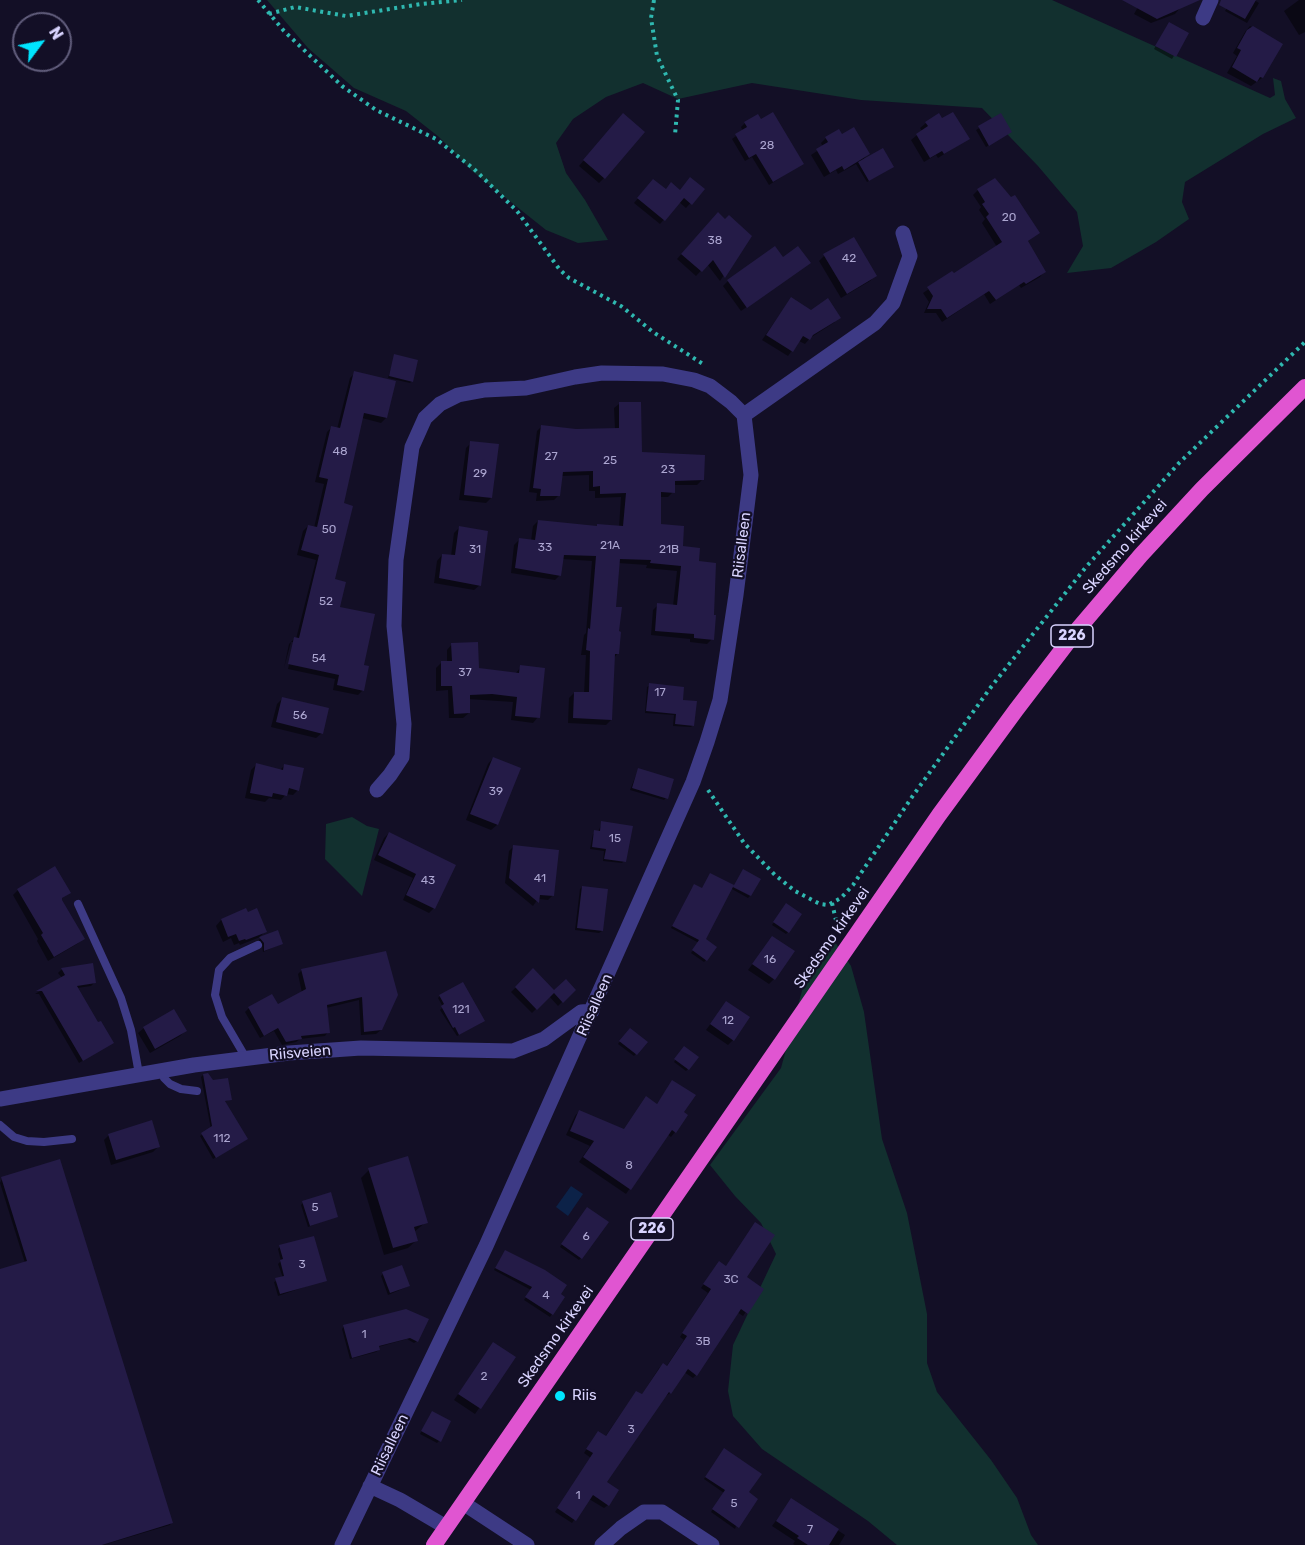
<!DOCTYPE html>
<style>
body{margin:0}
#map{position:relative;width:1305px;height:1545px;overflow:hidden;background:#130f26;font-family:Rubik,sans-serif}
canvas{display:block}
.north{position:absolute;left:12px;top:12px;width:60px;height:60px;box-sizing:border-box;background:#130f26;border:2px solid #625e7d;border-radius:50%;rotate:58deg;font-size:16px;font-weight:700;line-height:24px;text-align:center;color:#d9d4ff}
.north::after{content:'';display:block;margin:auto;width:21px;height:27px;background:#00e5ff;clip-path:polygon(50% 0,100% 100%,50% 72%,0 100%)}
</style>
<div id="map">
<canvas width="1305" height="1545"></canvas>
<div class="north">N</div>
</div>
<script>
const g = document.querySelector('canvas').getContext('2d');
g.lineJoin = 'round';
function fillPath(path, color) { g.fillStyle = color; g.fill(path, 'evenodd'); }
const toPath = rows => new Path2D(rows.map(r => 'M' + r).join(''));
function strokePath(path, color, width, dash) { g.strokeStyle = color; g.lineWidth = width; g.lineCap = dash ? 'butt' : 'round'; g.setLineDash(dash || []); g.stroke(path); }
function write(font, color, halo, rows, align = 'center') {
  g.font = font + ' Rubik,sans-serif'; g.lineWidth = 4.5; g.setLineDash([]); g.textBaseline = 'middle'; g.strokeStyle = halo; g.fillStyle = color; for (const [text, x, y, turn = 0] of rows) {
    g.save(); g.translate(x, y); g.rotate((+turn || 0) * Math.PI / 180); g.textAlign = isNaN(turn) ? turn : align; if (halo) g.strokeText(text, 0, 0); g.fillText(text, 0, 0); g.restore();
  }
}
const green = toPath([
 [267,0,1052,0,1270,98,1275,95,1273,78,1281,81,1285,99,1296,118,1263,134,1185,182,1182,202,1189,219,1156,242,1111,268,1067,273,1083,246,1077,212,1038,166,982,108,861,100,752,83,678,99,643,83,606,97,573,119,556,143,566,173,585,200,608,240,578,243,546,230,472,171,439,137,406,111,354,88,308,48],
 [352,817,367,826,379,829,362,896,325,859,326,824],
 [829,933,851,966,864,1012,882,1139,907,1213,927,1314,927,1363,937,1392,991,1460,1017,1498,1031,1535,1038,1545,897,1545,868,1521,762,1449,733,1416,728,1391,733,1345,776,1254,761,1223,735,1196,710,1165,781,1068,803,987,826,953]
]);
const water = toPath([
 [571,1186,583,1194,568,1216,556,1207]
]);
const shadow = toPath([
 [1142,0,1181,0,1180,8,1175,14,1151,23,1134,14],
 [1232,0,1254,0,1259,3,1247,23,1225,11],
 [1299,0,1305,0,1305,32,1299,35,1284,11],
 [1167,26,1187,34,1172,59,1154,49],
 [1250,26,1281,44,1262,78,1251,86,1227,73,1237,56,1233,53,1245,32],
 [938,115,968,139,938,158,936,155,924,162,911,140,922,131,920,128,926,123],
 [1001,115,1008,134,986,147,976,130],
 [618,120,604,178,599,183,579,166],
 [745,123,802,164,769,185,752,157,745,161,732,139,743,131,741,127],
 [841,136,868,154,862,161,890,169,867,182,856,164,838,174,836,170,824,177,811,155,823,147,821,143,826,138],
 [649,185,665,191,703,189,686,208,679,202,660,224,634,203],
 [978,190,1038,233,1027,242,1044,272,1040,277,1021,288,1019,285,990,304,984,294,942,322,936,313,924,313,929,302,923,293,952,273,954,275,997,247,982,223,985,219,979,210,981,207,973,195],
 [713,219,750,236,720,281,707,264,696,276,677,259],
 [824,256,875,276,870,281,841,298,819,261],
 [804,267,741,311,723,286,728,281],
 [787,304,835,322,810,338,805,344,799,341,788,356,762,340],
 [395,356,412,381,410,383,388,378],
 [355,373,394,383,386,418,381,423,362,418,342,505,333,580,338,608,363,666,363,690,358,695,333,690,335,679,288,669,294,642,291,642,284,668,289,644,294,639,296,639,316,560,297,555,303,531,308,526,314,528,324,484,315,482,327,432,332,427,337,429,350,378],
 [619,404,641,453,702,480,697,485,674,485,673,492,668,497,660,497,659,526,697,563,712,639,707,644,690,642,690,639,651,635,653,610,658,605,673,606,677,571,646,568,647,565,618,563,615,608,618,653,614,658,611,720,606,725,568,723,569,698,574,693,584,694,586,655,581,655,584,635,586,633,592,561,562,559,560,575,555,580,511,573,514,545,519,540,531,541,533,526,538,521,596,527,619,527,621,497,595,498,595,491,589,491,589,475,561,476,559,495,554,500,536,501,537,493,529,492,537,431,542,426,576,431,615,429,614,408],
 [471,443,491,498,486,503,459,500,466,448],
 [459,528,480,585,474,590,434,583,437,561,442,555,451,556,454,533],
 [452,644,477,670,515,674,521,667,538,717,533,723,511,720,513,702,468,699,469,713,463,718,449,718,448,690,436,691,436,668,441,663,447,662,447,650],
 [650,685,693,725,691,727,673,726,674,715,645,713,647,687],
 [282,699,322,733,316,738,271,727,277,704],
 [493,758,519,769,497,825,491,830,466,820,488,764],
 [256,765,280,770,285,765,298,790,293,795,286,794,281,800,269,798,265,802,245,798,251,770],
 [638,770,666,798,664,800,630,790],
 [602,823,624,861,622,863,603,861,604,851,590,849,593,834,598,832],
 [389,833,454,866,434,908,429,913,403,900,413,878,374,860,384,838],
 [514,846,553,895,548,900,538,899,533,906,505,883,509,851],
 [710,875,750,896,748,898,730,888,704,939,706,960,704,962,691,953,699,943,671,928,692,888,694,886,702,890],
 [582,887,602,931,599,933,575,930,580,889],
 [18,890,69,892,60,900,83,939,77,944,48,961,37,941,38,939,13,895],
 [785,907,788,932,786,934,772,925],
 [245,910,265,931,260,937,240,945,239,943,234,945,231,938,223,942,216,926,221,920],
 [277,932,281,944,263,952,262,945,258,940],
 [772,938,774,979,769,984,748,970],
 [385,952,381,1030,376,1034,361,1035,359,1000,326,1008,328,1032,325,1036,300,1039,296,1042,282,1045,274,1031,260,1038,245,1012,249,1008,277,1006,302,993,298,974,302,970],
 [92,965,94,983,91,986,77,988,98,1024,112,1043,79,1063,39,994,35,994,62,978,58,973,61,970],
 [533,971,554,992,574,990,558,1006,549,996,532,1013,511,992],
 [440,996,481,1023,457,1036,440,1010,443,1007,438,998],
 [726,1003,733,1040,728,1045,706,1030],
 [174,1011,185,1031,180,1036,150,1053,138,1033,144,1028],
 [628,1032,646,1042,634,1056,618,1044],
 [683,1050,688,1069,686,1071,674,1062],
 [203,1075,231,1099,224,1102,244,1141,213,1159,200,1136,211,1129,201,1077],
 [673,1082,682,1113,675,1132,671,1137,667,1134,626,1194,579,1162,590,1146,566,1135,575,1116,579,1111,623,1131,656,1105],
 [109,1135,159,1146,153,1152,111,1165,104,1140],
 [369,1170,426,1222,414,1232,417,1240,408,1248,384,1255,361,1178],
 [2,1179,172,1522,170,1525,103,1545,0,1545,0,1270,25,1263,0,1183],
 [303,1203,337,1216,308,1227,301,1205],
 [585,1211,581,1258,579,1260,560,1247],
 [280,1247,325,1280,278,1296,274,1282,283,1278,278,1264,281,1261,278,1249],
 [503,1254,563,1297,550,1317,524,1300,531,1290,494,1270],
 [719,1262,762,1289,743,1316,737,1312,696,1375,693,1378,684,1372,670,1393,666,1396,665,1395,605,1482,608,1505,604,1508,589,1499,572,1523,555,1512,591,1458,584,1453,595,1436,605,1437,633,1396,641,1396,659,1368,663,1365,666,1367,684,1340,680,1337,708,1293,701,1288],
 [383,1274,409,1286,388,1295,381,1276],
 [406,1310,417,1341,414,1343,407,1339,378,1347,379,1350,376,1352,350,1359,342,1329,344,1326],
 [493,1344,514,1358,475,1414,454,1400],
 [430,1415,439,1441,437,1443,420,1434],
 [722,1452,747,1493,735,1529,711,1512,724,1493,704,1479],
 [791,1500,845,1535,839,1545,795,1545,793,1544,795,1541,772,1526]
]);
const building = toPath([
 [1122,0,1200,0,1157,19],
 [1221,0,1256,0,1245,19,1219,5],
 [1169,22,1189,33,1176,57,1155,46],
 [1253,26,1283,44,1263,78,1260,77,1257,82,1232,67,1241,50,1237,48,1247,30],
 [773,112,804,164,773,182,756,154,749,158,735,134,747,127,744,122,758,114,761,119],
 [953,112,970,139,944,154,942,151,930,158,916,134,928,126,925,122,939,113,942,118],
 [623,113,645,132,605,179,583,160],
 [1001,113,1012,132,989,146,978,126],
 [854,127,870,154,844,170,842,166,830,173,816,149,828,142,825,137,839,129,842,134],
 [883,148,894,167,869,181,858,162],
 [690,177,705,189,692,205,684,198,665,221,637,198,653,179,666,189,671,182,680,190],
 [995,178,1011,197,1015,195,1040,233,1028,241,1046,272,1026,284,1024,282,996,300,989,291,947,318,941,309,927,309,933,296,927,287,952,271,954,273,1002,242,986,217,989,214,982,204,985,202,977,189],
 [718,212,725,219,729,215,752,236,725,278,713,260,702,272,681,254],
 [854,237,877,276,847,294,823,254],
 [775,246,783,257,798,246,811,263,747,308,727,280],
 [791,297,811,310,828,298,841,318,813,335,810,340,803,336,793,352,766,335],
 [394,354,418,360,413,382,389,376],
 [354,371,396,381,387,418,364,413,344,503,353,506,335,579,346,582,340,607,375,614,364,665,369,666,364,691,337,685,339,675,288,664,294,637,299,638,319,555,301,550,308,525,317,527,328,479,319,477,331,426,340,428],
 [619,402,641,402,642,452,705,455,704,480,675,481,675,493,661,492,661,524,684,526,683,546,700,548,699,561,716,563,714,615,716,615,714,640,694,638,694,634,655,631,657,603,677,605,681,566,650,563,651,560,620,559,616,607,622,607,619,631,621,632,619,654,615,654,612,720,573,718,574,692,589,692,590,651,586,650,588,628,590,629,596,556,564,555,561,576,515,568,519,538,535,540,538,520,597,526,597,524,623,526,626,493,600,494,600,486,593,487,593,471,563,472,560,496,540,496,541,489,533,488,541,425,576,429,619,428],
 [470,441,499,444,492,498,464,495],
 [459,526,488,531,481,586,439,578,442,554,455,555],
 [478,642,479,668,519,673,520,665,545,668,540,718,515,716,517,697,492,694,470,695,470,713,454,714,452,686,441,686,441,661,452,661,451,643],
 [649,683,684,687,683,700,697,701,694,726,675,724,676,714,646,711],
 [282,697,329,708,323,734,276,722],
 [493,757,521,768,498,825,470,814],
 [256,763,283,770,284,764,304,768,299,791,289,788,287,796,273,793,272,797,250,793],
 [638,768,674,779,668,799,632,788],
 [601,821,633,826,626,862,604,859,606,849,592,847,594,830,600,831],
 [389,832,456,865,435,909,406,895,416,874,378,855],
 [513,845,559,850,554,896,540,895,539,903,509,878],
 [55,866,71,893,62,898,62,900,85,939,54,957,41,935,43,933,17,889],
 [743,869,761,879,751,896,733,887],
 [710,873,734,885,706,939,717,947,707,961,692,950,699,940,672,926,694,884,702,888],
 [582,886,608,889,603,931,577,928],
 [786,903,802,914,789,933,773,922],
 [246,908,248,912,257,908,267,932,246,940,245,939,239,941,236,934,228,937,221,919],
 [278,930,283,944,264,951,264,943,259,937],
 [772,936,795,951,775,980,752,964],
 [386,951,398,995,382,1030,364,1032,362,997,327,1005,330,1033,301,1036,302,1039,286,1042,278,1028,264,1036,248,1007,272,994,278,1004,306,989,301,969],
 [93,963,96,983,77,986,98,1022,101,1021,114,1043,83,1061,42,991,36,991,65,975,61,968],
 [533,968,554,990,566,979,576,990,563,1003,554,993,537,1010,515,987],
 [463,982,485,1021,459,1035,455,1027,453,1028,441,1006,444,1004,439,995],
 [726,1001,750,1017,734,1041,710,1024],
 [174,1009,187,1031,155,1049,143,1027],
 [630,1028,648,1042,637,1055,619,1041],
 [684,1046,699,1057,689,1070,674,1059],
 [208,1073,213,1080,228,1078,232,1100,225,1101,248,1139,216,1158,201,1133,212,1126,203,1074],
 [672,1080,696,1095,684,1112,688,1115,676,1133,672,1130,631,1190,583,1157,594,1141,570,1131,579,1110,624,1129,646,1096,657,1104],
 [152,1120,160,1147,116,1160,108,1134],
 [408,1156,428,1223,414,1227,418,1241,393,1248,368,1168],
 [60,1159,173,1523,102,1545,0,1545,0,1269,27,1261,1,1177],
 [331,1192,338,1217,310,1226,302,1201],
 [587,1207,609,1222,582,1259,561,1244],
 [755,1222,775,1235,747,1277,764,1289,748,1314,741,1309,697,1376,688,1369,671,1394,669,1392,607,1482,619,1490,609,1506,593,1495,576,1521,557,1508,593,1453,586,1449,598,1431,606,1436,636,1391,642,1394,663,1363,667,1366,687,1336,682,1333,711,1289,703,1284,719,1261,726,1266],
 [314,1236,327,1281,280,1294,275,1278,284,1276,280,1260,283,1259,279,1245],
 [505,1250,545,1270,567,1285,561,1294,565,1297,553,1315,525,1297,532,1287,495,1268],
 [402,1265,410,1286,390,1293,382,1272],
 [406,1309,429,1319,418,1342,410,1338,379,1346,380,1350,352,1358,343,1325],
 [493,1342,516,1357,481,1409,458,1394],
 [432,1411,451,1421,441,1442,421,1431],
 [724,1448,762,1474,749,1492,758,1499,739,1528,712,1509,725,1490,705,1477],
 [791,1498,839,1529,829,1545,808,1545,797,1538,799,1536,776,1521]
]);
const path = toPath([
 [258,0,284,31,342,86,376,110,436,139,474,169,517,211,560,270,569,278,621,306,653,332,703,364],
 [654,0,651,18,657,56,678,100,675,135],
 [269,14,295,7,346,16,421,4,462,0],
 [708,790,744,843,775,875,795,891,820,904,828,905,841,898,853,885,912,797,991,687,1086,567,1179,463,1305,342],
 [832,903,838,929]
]);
const service = toPath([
 [78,904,121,998,131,1030,139,1074],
 [246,1058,222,1017,215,995,219,970,230,958,258,945],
 [162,1070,164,1078,170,1084,181,1089,197,1091],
 [0,1125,14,1137,27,1141,44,1142,72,1139]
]);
const minor = toPath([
 [1203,18,1211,0],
 [744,415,875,323,893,303,910,256,903,233],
 [0,1099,194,1065,289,1053,361,1048,513,1051,544,1039,581,1012,592,1011],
 [370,1486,400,1500,446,1527],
 [463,1503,527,1545],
 [342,1545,486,1246,693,782,707,742,720,700,736,595,751,475,744,415,731,402,710,386,694,380,663,374,602,373,575,377,526,388,485,390,458,395,440,404,425,418,412,447,396,560,394,626,404,724,402,757,390,775,377,790],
 [602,1545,621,1528,644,1512,662,1512,712,1545]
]);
const trunk = toPath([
 [434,1545,939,815,1016,710,1078,629,1141,555,1202,489,1305,387]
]);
const markers = [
 [560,1396,6,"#00e5ff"]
];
const numberNames = [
 ["28",767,146],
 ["20",1009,218],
 ["38",715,241],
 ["42",849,259],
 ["48",340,452],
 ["27",551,457],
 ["25",610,461],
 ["23",668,470],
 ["29",480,474],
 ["50",329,530],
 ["21A",610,546],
 ["33",545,548],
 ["31",475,550],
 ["21B",669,550],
 ["52",326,602],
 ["54",319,659],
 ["37",465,673],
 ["17",660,693],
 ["56",300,716],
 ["39",496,792],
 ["15",615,839],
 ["41",540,879],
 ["43",428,881],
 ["16",770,960],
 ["121",461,1010],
 ["12",728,1021],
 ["112",222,1139],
 ["8",629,1166],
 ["5",315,1208],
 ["6",586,1237],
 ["3",302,1265],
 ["3C",731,1280],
 ["4",546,1296],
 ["1",364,1335],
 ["3B",703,1342],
 ["2",484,1377],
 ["3",631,1430],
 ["1",578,1496],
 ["5",734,1504],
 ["7",810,1530]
];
const shields = [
 [1072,636,42],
 [652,1229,42]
];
const shieldNames = [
 ["226",1072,636],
 ["226",652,1229]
];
const streetNames = [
 ["Riisalleen",742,545,-83],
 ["Skedsmo kirkevei",1125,547,-49],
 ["Skedsmo kirkevei",832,938,-55],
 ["Riisalleen",595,1005,-66],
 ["Riisveien",300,1053,-5],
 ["Skedsmo kirkevei",556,1337,-55],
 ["Riisalleen",390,1445,-64]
];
const poiNames = [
 ["Riis",572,1396]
];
fillPath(green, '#12302f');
fillPath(water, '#0c2248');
fillPath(shadow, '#0007');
fillPath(building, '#241b47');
strokePath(path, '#2fb8b0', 4, [3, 4.5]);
strokePath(service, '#3d3a85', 8);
strokePath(minor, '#3d3a85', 15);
strokePath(trunk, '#e055d1', 16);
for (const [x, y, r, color] of markers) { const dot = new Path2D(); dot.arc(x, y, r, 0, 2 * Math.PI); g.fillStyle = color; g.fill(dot); strokePath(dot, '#130f26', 2); }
write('12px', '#aca6d1', null, numberNames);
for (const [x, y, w] of shields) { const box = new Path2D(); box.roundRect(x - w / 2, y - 11, w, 22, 4.5); g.fillStyle = '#130f26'; g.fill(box); strokePath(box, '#d9d4ff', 1.5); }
write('bold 14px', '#d9d4ff', null, shieldNames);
write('15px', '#d9d4ff', '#130f26', streetNames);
write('15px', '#d9d4ff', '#130f26', poiNames, 'left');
</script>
